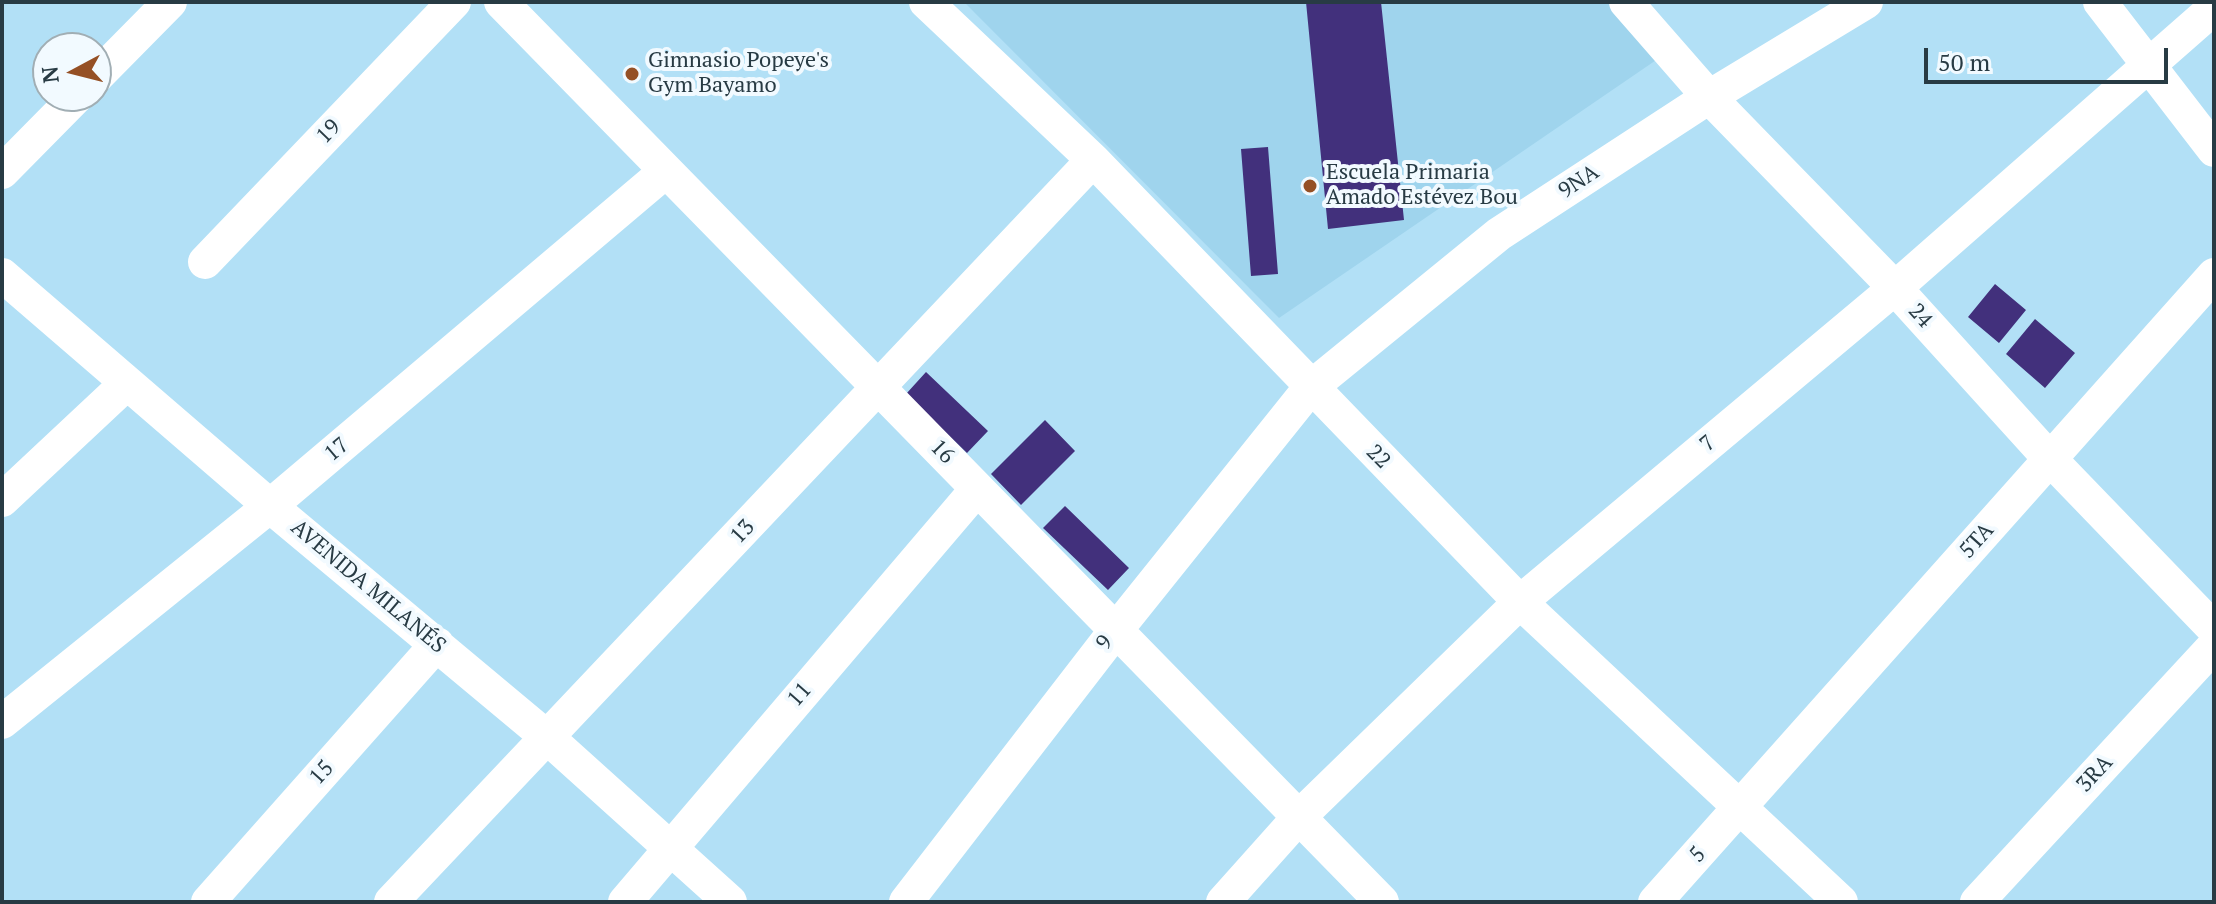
<!DOCTYPE html>
<meta charset="utf-8">
<style>
body{margin:0}
#map{position:relative;width:2216px;height:904px;overflow:hidden;background:#b2e0f6;font-family:"PT Serif",serif}
canvas{display:block}
.frame{position:absolute;inset:0;border:4px solid #283b44;pointer-events:none}
.north{position:absolute;left:32px;top:32px;width:80px;height:80px;box-sizing:border-box;background:#f2faff;border:2px solid #a1aeb4;border-radius:50%;rotate:263deg;font-size:22px;font-weight:700;line-height:32px;text-align:center;color:#283b44}
.north::after{content:'';display:block;margin:auto;width:28px;height:36px;background:#955025;clip-path:polygon(50% 0,100% 100%,50% 72%,0 100%)}
.scale{position:absolute;left:1924px;top:48px;width:244px;height:36px;box-sizing:border-box;border:4px solid #283b44;border-top:0;padding-left:10px;font-size:24px;line-height:28px;white-space:nowrap;color:#283b44;-webkit-text-stroke:6px #f2faff;paint-order:stroke}
</style>
<div id="map">
<canvas width="2216" height="904"></canvas>
<div class="frame"></div>
<div class="north">N</div>
<div class="scale">50 m</div>
</div>
<script>
const g = document.querySelector('canvas').getContext('2d');
g.lineJoin = 'round';
function fillPath(path, color) { g.fillStyle = color; g.fill(path, 'evenodd'); }
const toPath = rows => new Path2D(rows.map(r => 'M' + r).join(''));
function strokePath(path, color, width, dash) { g.strokeStyle = color; g.lineWidth = width; g.lineCap = dash ? 'butt' : 'round'; g.setLineDash(dash || []); g.stroke(path); }
function write(font, color, halo, rows, align = 'center') {
  g.font = font + ' "PT Serif",serif'; g.lineWidth = 8; g.setLineDash([]); g.textBaseline = 'middle'; g.strokeStyle = halo; g.fillStyle = color; for (const [text, x, y, turn = 0] of rows) {
    g.save(); g.translate(x, y); g.rotate((+turn || 0) * Math.PI / 180); g.textAlign = isNaN(turn) ? turn : align; if (halo) g.strokeText(text, 0, 0); g.fillText(text, 0, 0); g.restore();
  }
}
const built = toPath([
 [964,2,1618,2,1665,54,1279,318]
]);
const building = toPath([
 [1306,2,1381,2,1404,220,1328,229],
 [1268,147,1278,274,1251,276,1241,149],
 [1995,284,2026,310,1999,343,1968,317],
 [2035,319,2075,353,2045,388,2006,354],
 [926,372,988,431,967,453,906,394],
 [1045,420,1075,451,1021,505,991,474],
 [1065,506,1129,568,1108,590,1043,528]
]);
const minor = toPath([
 [501,2,1382,902],
 [926,2,1093,160,1520,602,1841,902],
 [1626,2,1709,97,1895,288,2050,459,2214,629],
 [2100,2,2214,150],
 [96,77,170,2],
 [2,172,77,96],
 [205,262,454,2],
 [2,275,270,506,548,738,730,902],
 [2,500,127,383],
 [2,722,270,506,666,171],
 [208,902,437,644],
 [391,902,1093,160],
 [625,902,977,489],
 [906,902,1116,630,1310,388,1499,234,1709,97,1866,2],
 [1223,902,1299,817,1520,602,1895,288,2214,8],
 [1655,902,2214,275],
 [1977,902,2214,646]
]);
const markers = [
 [632,74,8,"#955025"],
 [1310,186,8,"#955025"]
];
const poiNames = [
 ["Gimnasio Popeye's",648,61],
 ["Gym Bayamo",648,86],
 ["Escuela Primaria",1326,173],
 ["Amado Estévez Bou",1326,198]
];
const streetNames = [
 ["19",329,132,-46],
 ["9NA",1579,182,-33],
 ["24",1920,316,48],
 ["7",1708,444,-40],
 ["17",337,450,-40],
 ["16",942,452,46],
 ["22",1378,457,46],
 ["13",743,532,-47],
 ["5TA",1977,541,-48],
 ["AVENIDA MILANÉS",368,587,40],
 ["9",1105,643,-52],
 ["11",800,695,-49],
 ["15",322,773,-48],
 ["3RA",2095,774,-47],
 ["5",1698,855,-48]
];
fillPath(built, '#9fd4ed');
fillPath(building, '#42307c');
strokePath(minor, '#fff', 34);
for (const [x, y, r, color] of markers) { const dot = new Path2D(); dot.arc(x, y, r, 0, 2 * Math.PI); g.fillStyle = color; g.fill(dot); strokePath(dot, '#f2faff', 3); }
write('22px', '#283b44', '#f2faff', poiNames, 'left');
write('22px', '#283b44', '#f2faff', streetNames);
</script>
